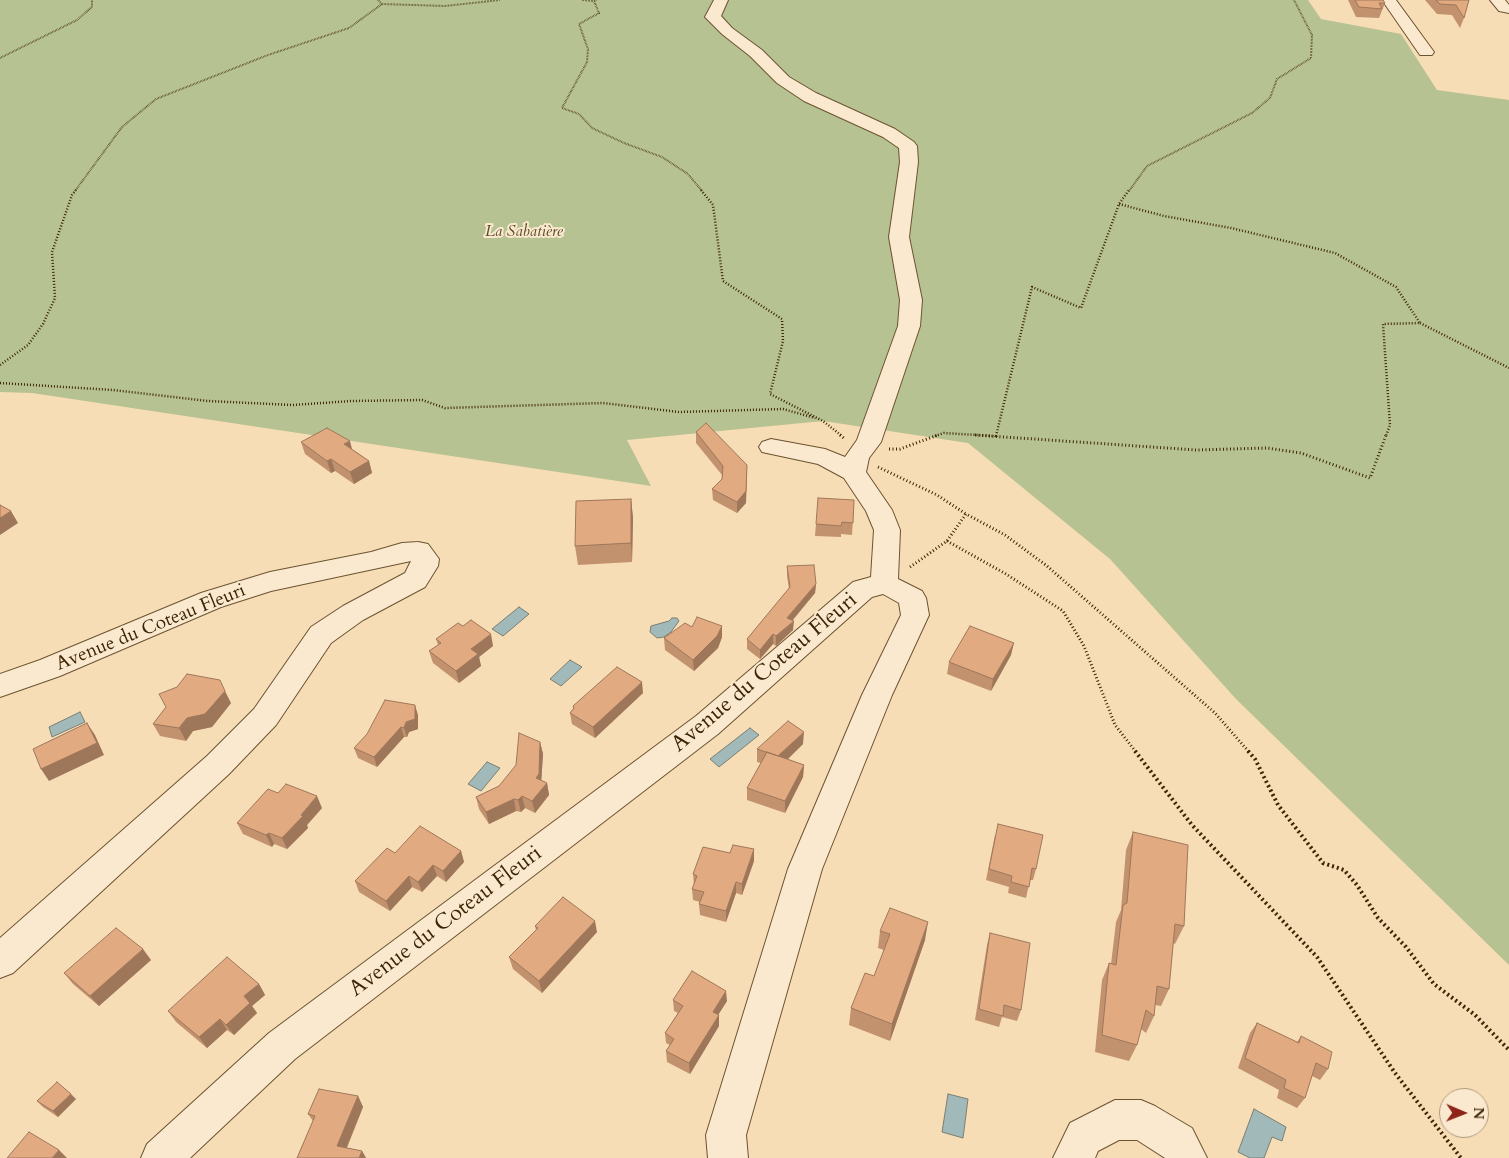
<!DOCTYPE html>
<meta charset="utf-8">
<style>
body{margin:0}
#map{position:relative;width:1509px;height:1158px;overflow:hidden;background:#f7ddb5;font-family:Cardo,serif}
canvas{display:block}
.north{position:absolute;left:1439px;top:1088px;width:50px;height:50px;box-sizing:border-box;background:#fae9cf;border:1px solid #ae9b7e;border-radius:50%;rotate:91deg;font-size:14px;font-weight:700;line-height:20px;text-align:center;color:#3c2505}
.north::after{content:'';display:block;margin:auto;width:18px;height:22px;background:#8f2418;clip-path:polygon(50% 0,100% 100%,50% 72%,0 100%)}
</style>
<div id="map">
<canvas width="1509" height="1158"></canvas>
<div class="north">N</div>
</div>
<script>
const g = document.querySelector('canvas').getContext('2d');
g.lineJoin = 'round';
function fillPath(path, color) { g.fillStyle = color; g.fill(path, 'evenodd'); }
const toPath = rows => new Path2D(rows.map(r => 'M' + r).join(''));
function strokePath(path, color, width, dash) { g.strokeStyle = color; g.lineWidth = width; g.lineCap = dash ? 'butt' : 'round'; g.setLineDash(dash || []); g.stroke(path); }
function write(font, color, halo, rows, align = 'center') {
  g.font = font + ' Cardo,serif'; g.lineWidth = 4; g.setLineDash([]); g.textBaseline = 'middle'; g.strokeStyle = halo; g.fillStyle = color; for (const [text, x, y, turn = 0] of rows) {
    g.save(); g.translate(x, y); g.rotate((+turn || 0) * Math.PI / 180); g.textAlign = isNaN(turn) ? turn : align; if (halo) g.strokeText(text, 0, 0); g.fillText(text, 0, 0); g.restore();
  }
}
const green = toPath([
 [0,0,1308,0,1321,19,1401,34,1437,90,1509,100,1509,965,1236,699,1110,559,968,443,823,421,627,440,651,486,32,393,0,392]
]);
const water = toPath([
 [519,607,529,614,503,636,492,629,519,607],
 [672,618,677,618,679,621,671,632,664,637,657,638,650,632,651,626,669,621,672,618],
 [570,660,582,667,561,686,550,679,570,660],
 [80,712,85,722,52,737,49,727,80,712],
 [750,728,759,735,719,767,710,759,750,728],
 [487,762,500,768,481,791,468,784,487,762],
 [948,1094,968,1099,963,1138,942,1132,948,1094],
 [1254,1109,1286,1127,1282,1141,1272,1137,1264,1158,1250,1158,1238,1152,1254,1109]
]);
const pathFar3 = toPath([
 [378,0,382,4,445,6,500,0],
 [582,0,594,1],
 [596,0,594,1,599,13,579,24,588,49,587,62,562,108,579,114,592,128,624,143,662,157,688,174,702,191],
 [0,58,77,20,92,7,92,0],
 [75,191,122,127,156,99,268,55,349,28,382,4],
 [1129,191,1147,166,1252,113,1270,98,1277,79,1311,58,1312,35,1294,0]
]);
const pathFar2 = toPath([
 [701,190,713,205,723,281,782,319,783,341,770,394,823,421,842,436],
 [1119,204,1164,216,1231,228,1335,253,1396,287,1420,323,1383,324,1390,425,1386,436],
 [1420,323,1509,368],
 [0,365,28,345,43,324,55,298,52,252,72,195,76,190],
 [0,383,113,390,208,401,293,405,351,401,422,400,445,408,603,403,679,412,783,409,815,418],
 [935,436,944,433,993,436],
 [996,436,1032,287,1081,308,1119,204,1129,190]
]);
const pathFar1 = toPath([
 [840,435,845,439],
 [975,435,1196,450,1267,448,1301,453,1370,478,1386,435],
 [996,437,996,435],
 [889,449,900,449,938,435],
 [878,467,937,495,966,514],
 [947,541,1006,574,1063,611,1084,646,1115,725,1136,752],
 [910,567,947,541,966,514,1005,535,1047,566,1215,713,1249,752]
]);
const path = toPath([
 [1135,751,1192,825,1317,957,1395,1073,1461,1158],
 [1248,751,1255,759,1278,805,1323,863,1344,870,1357,885,1378,918,1406,947,1434,984,1475,1015,1509,1050]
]);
const minor = toPath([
 [714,0,728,0,721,16,732,28,762,50,789,77,816,93,895,129,914,142,917,146,918,162,909,237,922,300,920,326,881,442,869,458,866,472,892,510,900,530,898,579,922,591,926,598,929,615,892,695,822,869,746,1135,748,1158,708,1158,706,1135,788,869,862,695,901,615,899,603,883,594,872,597,718,734,295,1059,190,1158,141,1158,147,1144,269,1033,696,716,853,582,871,577,874,530,866,511,844,478,818,464,762,452,759,447,762,442,771,439,825,449,845,457,857,440,898,326,900,300,889,237,900,162,899,148,883,137,804,101,777,83,750,56,722,34,705,17,714,0],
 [1382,0,1396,0,1434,52,1432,55,1420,55,1382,0],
 [1490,0,1505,0,1509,5,1509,13,1499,11,1490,0],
 [418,542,428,544,439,559,438,566,425,587,363,620,331,643,276,725,229,774,13,973,0,978,0,938,207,756,254,709,311,627,343,606,405,573,411,561,271,591,221,607,60,676,0,697,0,674,40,660,201,593,270,572,371,552,402,543,418,542],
 [1115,1100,1141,1100,1155,1106,1192,1128,1207,1158,1165,1158,1137,1140,1119,1140,1098,1151,1095,1158,1053,1158,1070,1123,1115,1100]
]);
const wall = toPath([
 [1348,0,1383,0,1385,3,1379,18,1356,17],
 [1425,0,1469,0,1464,18,1460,28,1452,15,1437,14],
 [696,432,747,465,746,503,737,513,713,500,712,489,722,479,722,475,696,443],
 [301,442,352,449,369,461,372,473,354,484,335,471,331,473,305,454],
 [631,499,633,518,632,562,578,565,575,546],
 [854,500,852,535,841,534,841,537,815,536,816,524],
 [787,566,816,584,815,593,792,620,793,630,776,646,773,644,760,659,747,649,747,639,789,589,787,576],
 [722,626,722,637,718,648,694,671,665,650,664,638,692,627],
 [436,639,493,646,479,657,481,666,459,683,433,663,429,651,438,645],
 [1011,655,991,691,947,674,949,662],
 [643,693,595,738,572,724,570,713,573,709,573,706],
 [231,703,212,727,193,731,186,741,160,736,153,724],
 [418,715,418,729,409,732,407,737,404,737,377,767,358,758,354,748],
 [540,742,543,754,541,781,547,783,549,795,535,813,525,808,521,812,516,811,489,824,479,809,476,797,499,786],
 [803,744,787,759,804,765,803,777,785,813,747,800,747,788,761,763,757,762,757,749],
 [322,808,307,825,308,828,287,849,274,844,272,847,243,834,237,823],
 [1133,832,1184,926,1175,944,1173,943,1169,989,1161,1006,1155,1005,1154,1016,1146,1033,1141,1029,1137,1045,1129,1061,1095,1052,1102,980,1109,963,1111,964,1116,922,1121,910,1126,850],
 [995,835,1036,869,1033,880,1030,880,1026,898,1008,893,1009,887,986,880],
 [461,851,464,862,446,882,437,876,422,892,412,887,390,911,359,892,355,881,395,853],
 [754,861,742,895,736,893,726,922,700,915,699,904,700,902,693,900,692,889,694,885,693,874],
 [535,926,597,932,542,993,513,969,509,957,536,930],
 [880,931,925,940,890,1041,849,1025,851,1008,874,976,884,950,878,948],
 [990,933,1021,1010,1017,1021,1002,1017,999,1027,975,1020,987,945],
 [151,960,99,1006,73,984,64,973],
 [259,984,265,995,252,1006,257,1013,234,1035,227,1030,207,1048,176,1022,168,1011],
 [673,1000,727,1001,718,1015,719,1015,719,1026,690,1074,667,1062,666,1051,670,1045,666,1043,665,1033,678,1013,674,1011],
 [1257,1023,1297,1042,1301,1036,1328,1069,1320,1080,1312,1076,1305,1098,1297,1108,1277,1098,1279,1090,1238,1068,1250,1033],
 [358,1096,363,1107,347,1148,362,1151,366,1158,297,1158,313,1121,308,1114],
 [76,1099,58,1117,43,1107,37,1101]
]);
const shadedWall = toPath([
 [350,441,353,453,344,444],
 [331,459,335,471,331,473,327,461],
 [369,461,372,473,354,484,350,472],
 [747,465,746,503,737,513,737,502],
 [631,499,633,518,632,562,631,543],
 [11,511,18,523,0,535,0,518],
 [816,584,815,593,788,626,794,621,793,630,776,646,776,636,787,618],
 [722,626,722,637,718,648,694,671,693,660],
 [491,634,493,646,479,657,481,666,459,683,456,671,471,649],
 [773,634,773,644,760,659,760,650],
 [1014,643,1011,655,991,691,993,679],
 [642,682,643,693,595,738,593,727],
 [225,691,231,703,212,727,193,731,186,741,179,728,187,718],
 [415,705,418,715,418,729,409,732,407,737,404,728],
 [87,723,95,735,104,755,49,781,41,769],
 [401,727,404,737,377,767,374,757],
 [804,732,803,744,778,769,778,756],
 [540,742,543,754,541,786,536,778],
 [804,765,803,777,785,813,785,801],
 [547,783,549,795,535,813,532,801],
 [317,796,322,808,307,825,308,828,287,849,282,838],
 [522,796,525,808,521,812,518,800],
 [514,799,516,811,489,824,486,812],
 [269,833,274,844,272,847,266,835],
 [754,849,754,861,742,895,742,884],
 [461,851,464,862,446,882,443,871],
 [433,865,437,876,422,892,418,882],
 [409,876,412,887,390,911,386,901],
 [736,882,736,893,726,922,726,911],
 [595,921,597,932,542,993,539,981],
 [928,922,925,940,890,1041,892,1024],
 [143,949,151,960,99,1006,90,996],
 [259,984,265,995,252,1006,257,1013,234,1035,226,1025,244,996],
 [726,991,727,1001,713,1023,713,1012],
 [719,1015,719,1026,690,1074,689,1063],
 [220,1019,227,1030,207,1048,199,1037],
 [71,1094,76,1099,58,1117,53,1111],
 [358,1096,363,1107,343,1156,337,1146],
 [59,1150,67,1158,52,1158],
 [362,1151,366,1158,359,1158]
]);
const building = toPath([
 [1355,0,1383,0,1385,3,1379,3,1382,9,1359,7,1355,0],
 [1436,0,1469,0,1464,18,1456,5,1440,4,1436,0],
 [706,423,747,465,746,491,737,502,712,489,722,479,723,466,696,432,706,423],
 [327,428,350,441,344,444,369,461,350,472,331,459,327,461,301,442,327,428],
 [818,498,854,500,853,523,842,522,841,526,816,524,818,498],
 [631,499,631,543,575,546,576,501,631,499],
 [0,505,11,511,0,518,0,505],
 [814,565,816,584,787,618,794,621,776,636,773,634,760,650,747,639,790,587,787,566,814,565],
 [697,617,722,626,717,636,693,660,664,638,685,623,692,627,697,617],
 [471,620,491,634,471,649,478,654,456,671,429,651,441,643,436,639,458,623,463,626,471,620],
 [970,626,1014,643,993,679,949,662,970,626],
 [617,667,642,682,593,727,570,713,574,708,573,706,617,667],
 [187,674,220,680,225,691,205,714,187,718,179,728,153,724,166,707,159,694,177,687,187,674],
 [385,700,415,705,415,719,406,722,404,728,401,727,374,757,354,748,367,734,385,700],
 [788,721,804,732,778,756,757,749,788,721],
 [87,723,97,743,41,769,33,749,87,723],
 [519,733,540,742,539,774,536,778,547,783,532,801,522,796,518,800,514,799,486,812,476,797,499,786,516,765,519,733],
 [767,752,804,765,785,801,747,788,767,752],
 [286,784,317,796,301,815,303,816,282,838,269,833,266,835,237,823,268,789,278,793,286,784],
 [998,824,1043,835,1036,869,1032,868,1029,887,1011,882,1012,876,989,869,998,824],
 [420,826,461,851,443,871,433,865,418,882,409,876,386,901,355,881,387,848,395,853,420,826],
 [1133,832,1188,845,1184,926,1175,924,1169,989,1157,986,1154,1016,1146,1010,1137,1045,1102,1035,1109,963,1116,965,1123,905,1127,903,1133,832],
 [733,845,754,849,742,884,736,882,726,911,699,904,704,892,692,889,697,876,693,874,703,847,730,853,733,845],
 [563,897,595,921,539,981,509,957,538,928,535,926,563,897],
 [890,908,928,922,892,1024,851,1008,865,973,874,976,890,934,880,931,890,908],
 [116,928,143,949,90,996,64,973,116,928],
 [990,933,1030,943,1021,1010,1004,1005,1003,1016,979,1009,990,933],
 [227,957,259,984,244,996,250,1003,226,1025,220,1019,199,1037,168,1011,227,957],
 [692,971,726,991,713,1012,719,1015,689,1063,666,1051,674,1039,665,1033,683,1006,673,1000,692,971],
 [1257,1023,1299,1043,1301,1036,1332,1052,1328,1069,1316,1063,1305,1098,1284,1088,1286,1080,1245,1058,1257,1023],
 [57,1082,71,1094,53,1111,37,1101,57,1082],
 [319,1089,358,1096,337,1146,362,1151,359,1158,297,1158,315,1116,308,1114,319,1089],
 [29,1132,59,1150,52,1158,7,1158,29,1132]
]);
const farParknames = [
 ["La Sabatière",524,232]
];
const streetNames = [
 ["Avenue du Coteau Fleuri",151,628,-22]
];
const nearStreetnames = [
 ["Avenue du Coteau Fleuri",765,673,-40],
 ["Avenue du Coteau Fleuri",446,922,-37]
];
fillPath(green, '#b7c292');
fillPath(water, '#a2b9b9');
strokePath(water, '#797e71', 1);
strokePath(minor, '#6b5331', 2);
strokePath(pathFar3, '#3c2505', 2, [0.5, 1]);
strokePath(pathFar2, '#3c2505', 2.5, [1, 2]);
strokePath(pathFar1, '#3c2505', 3, [1, 2.5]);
strokePath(path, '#3c2505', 4, [2, 3]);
fillPath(minor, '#fae9cf');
fillPath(wall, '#c2926f');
fillPath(shadedWall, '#9e775a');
fillPath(building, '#e2aa81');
strokePath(building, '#9e775a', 1);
write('italic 16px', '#5b4c28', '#fae9cf', farParknames);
write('19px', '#3c2505', '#fae9cf', streetNames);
write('22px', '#3c2505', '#fae9cf', nearStreetnames);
</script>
